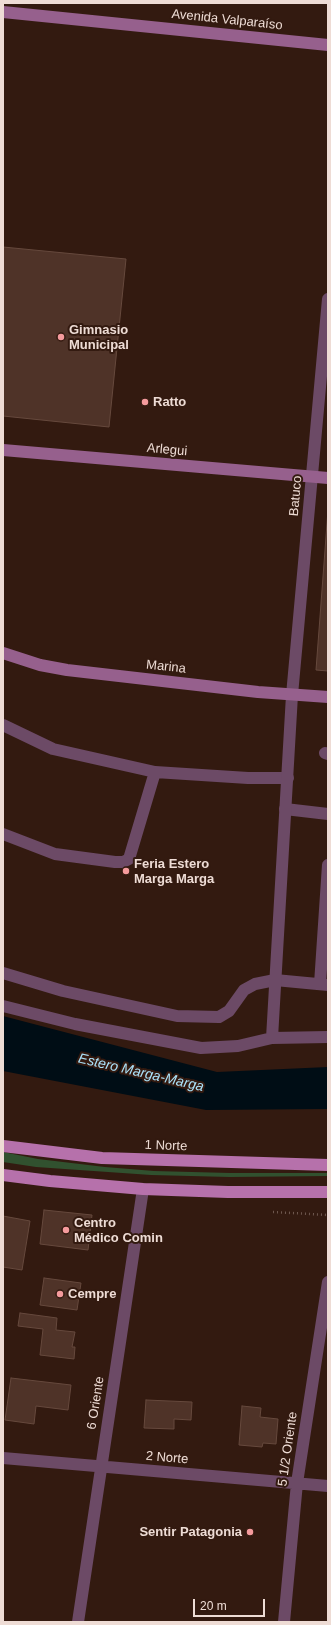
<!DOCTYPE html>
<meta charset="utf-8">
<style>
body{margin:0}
#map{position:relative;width:331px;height:1625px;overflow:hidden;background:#331a10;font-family:Helvetica,sans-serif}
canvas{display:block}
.frame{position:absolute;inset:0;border:4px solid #eedcd5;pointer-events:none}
.scale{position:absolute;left:193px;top:1599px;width:72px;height:18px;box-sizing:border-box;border:2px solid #eedcd5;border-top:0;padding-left:5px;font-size:12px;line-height:14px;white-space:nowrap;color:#eedcd5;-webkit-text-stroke:3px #331a10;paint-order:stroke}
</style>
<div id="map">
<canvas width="331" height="1625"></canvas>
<div class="frame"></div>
<div class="scale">20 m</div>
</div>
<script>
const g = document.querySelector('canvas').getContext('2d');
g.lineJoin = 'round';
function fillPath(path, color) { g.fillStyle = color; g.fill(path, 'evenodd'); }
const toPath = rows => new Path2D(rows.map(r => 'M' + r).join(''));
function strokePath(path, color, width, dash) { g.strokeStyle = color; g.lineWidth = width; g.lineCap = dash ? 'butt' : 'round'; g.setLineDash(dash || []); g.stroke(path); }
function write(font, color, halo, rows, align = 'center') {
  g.font = font + ' Helvetica,sans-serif'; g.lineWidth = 4; g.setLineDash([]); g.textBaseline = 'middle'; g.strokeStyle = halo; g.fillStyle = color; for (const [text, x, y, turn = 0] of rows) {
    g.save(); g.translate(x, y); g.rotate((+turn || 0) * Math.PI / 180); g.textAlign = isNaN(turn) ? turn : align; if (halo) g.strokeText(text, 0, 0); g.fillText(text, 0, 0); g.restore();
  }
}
const green = toPath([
 [3,1152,38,1159,105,1167,154,1171,230,1173,328,1173,328,1176,230,1177,151,1175,36,1167,3,1162]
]);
const water = toPath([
 [3,1016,217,1072,328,1067,328,1109,206,1110,3,1071]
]);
const building = toPath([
 [3,247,126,259,109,427,3,416,3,247],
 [328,510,328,671,316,670,328,510],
 [44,1210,92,1215,88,1250,40,1244,44,1210],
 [3,1216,30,1221,22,1270,3,1267,3,1216],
 [44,1278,81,1283,77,1310,40,1305,44,1278],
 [20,1313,57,1318,56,1330,75,1332,72,1347,75,1347,74,1359,40,1355,43,1329,18,1326,20,1313],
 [11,1378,71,1385,68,1410,36,1406,34,1424,5,1420,11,1378],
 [146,1400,192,1402,191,1420,174,1419,174,1429,144,1428,146,1400],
 [242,1406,261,1408,260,1417,278,1419,276,1444,263,1443,262,1447,239,1445,242,1406]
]);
const path = toPath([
 [273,1212,328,1215]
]);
const lane = toPath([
 [3,725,53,749,155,772,248,778,288,778],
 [325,753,328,754],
 [285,809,328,814],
 [3,834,55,854,115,862,123,862,129,859,155,772],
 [3,973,63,991,177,1016,219,1017,229,1011,244,990,255,984,275,980,328,985],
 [320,984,328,865]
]);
const street = toPath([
 [3,1006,75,1024,201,1048,238,1046,272,1038,328,1037],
 [272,1038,292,695,328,299],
 [3,1458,328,1486],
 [78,1622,143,1189],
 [284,1622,297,1483,328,1282]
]);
const secondary = toPath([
 [3,12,328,45],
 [3,450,328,478],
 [3,653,40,665,67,670,258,692,328,697]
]);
const primary = toPath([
 [3,1146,102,1158,328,1165],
 [3,1175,50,1181,143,1189,228,1192,328,1192]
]);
const markers = [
 [61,337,4,"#f59b9d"],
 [145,402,4,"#f59b9d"],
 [126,871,4,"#f59b9d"],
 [66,1230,4,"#f59b9d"],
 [60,1294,4,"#f59b9d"],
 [250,1532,4,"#f59b9d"]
];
const streetNames = [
 ["Avenida Valparaíso",227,20,6],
 ["Arlegui",167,450,5],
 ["Batuco",296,496,-85],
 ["Marina",166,667,6],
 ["1 Norte",166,1146,2],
 ["6 Oriente",96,1403,-81],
 ["5 1/2 Oriente",288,1449,-82],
 ["2 Norte",167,1458,5]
];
const poiNames = [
 ["Gimnasio",69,330],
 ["Municipal",69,345],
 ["Ratto",153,402],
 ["Feria Estero",134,864],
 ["Marga Marga",134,879],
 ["Centro",74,1223],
 ["Médico Comin",74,1238],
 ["Cempre",68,1294],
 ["Sentir Patagonia",242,1532,"right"]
];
const waterNames = [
 ["Estero Marga-Marga",141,1073,13]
];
fillPath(green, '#31512f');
fillPath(water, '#000d15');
fillPath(building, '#4f3328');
strokePath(building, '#66493d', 1);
strokePath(path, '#6f584f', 2.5, [1, 3]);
strokePath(lane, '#6c4a66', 12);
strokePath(street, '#6c4a66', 12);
strokePath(secondary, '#96608d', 12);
strokePath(primary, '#b671ab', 12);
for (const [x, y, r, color] of markers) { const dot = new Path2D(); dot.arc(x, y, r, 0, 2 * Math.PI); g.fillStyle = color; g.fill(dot); strokePath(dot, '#331a10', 1.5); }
write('13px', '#eedcd5', '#331a10', streetNames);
write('bold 13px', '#eedcd5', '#331a10', poiNames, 'left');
write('italic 14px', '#ace2f9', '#331a10', waterNames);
</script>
